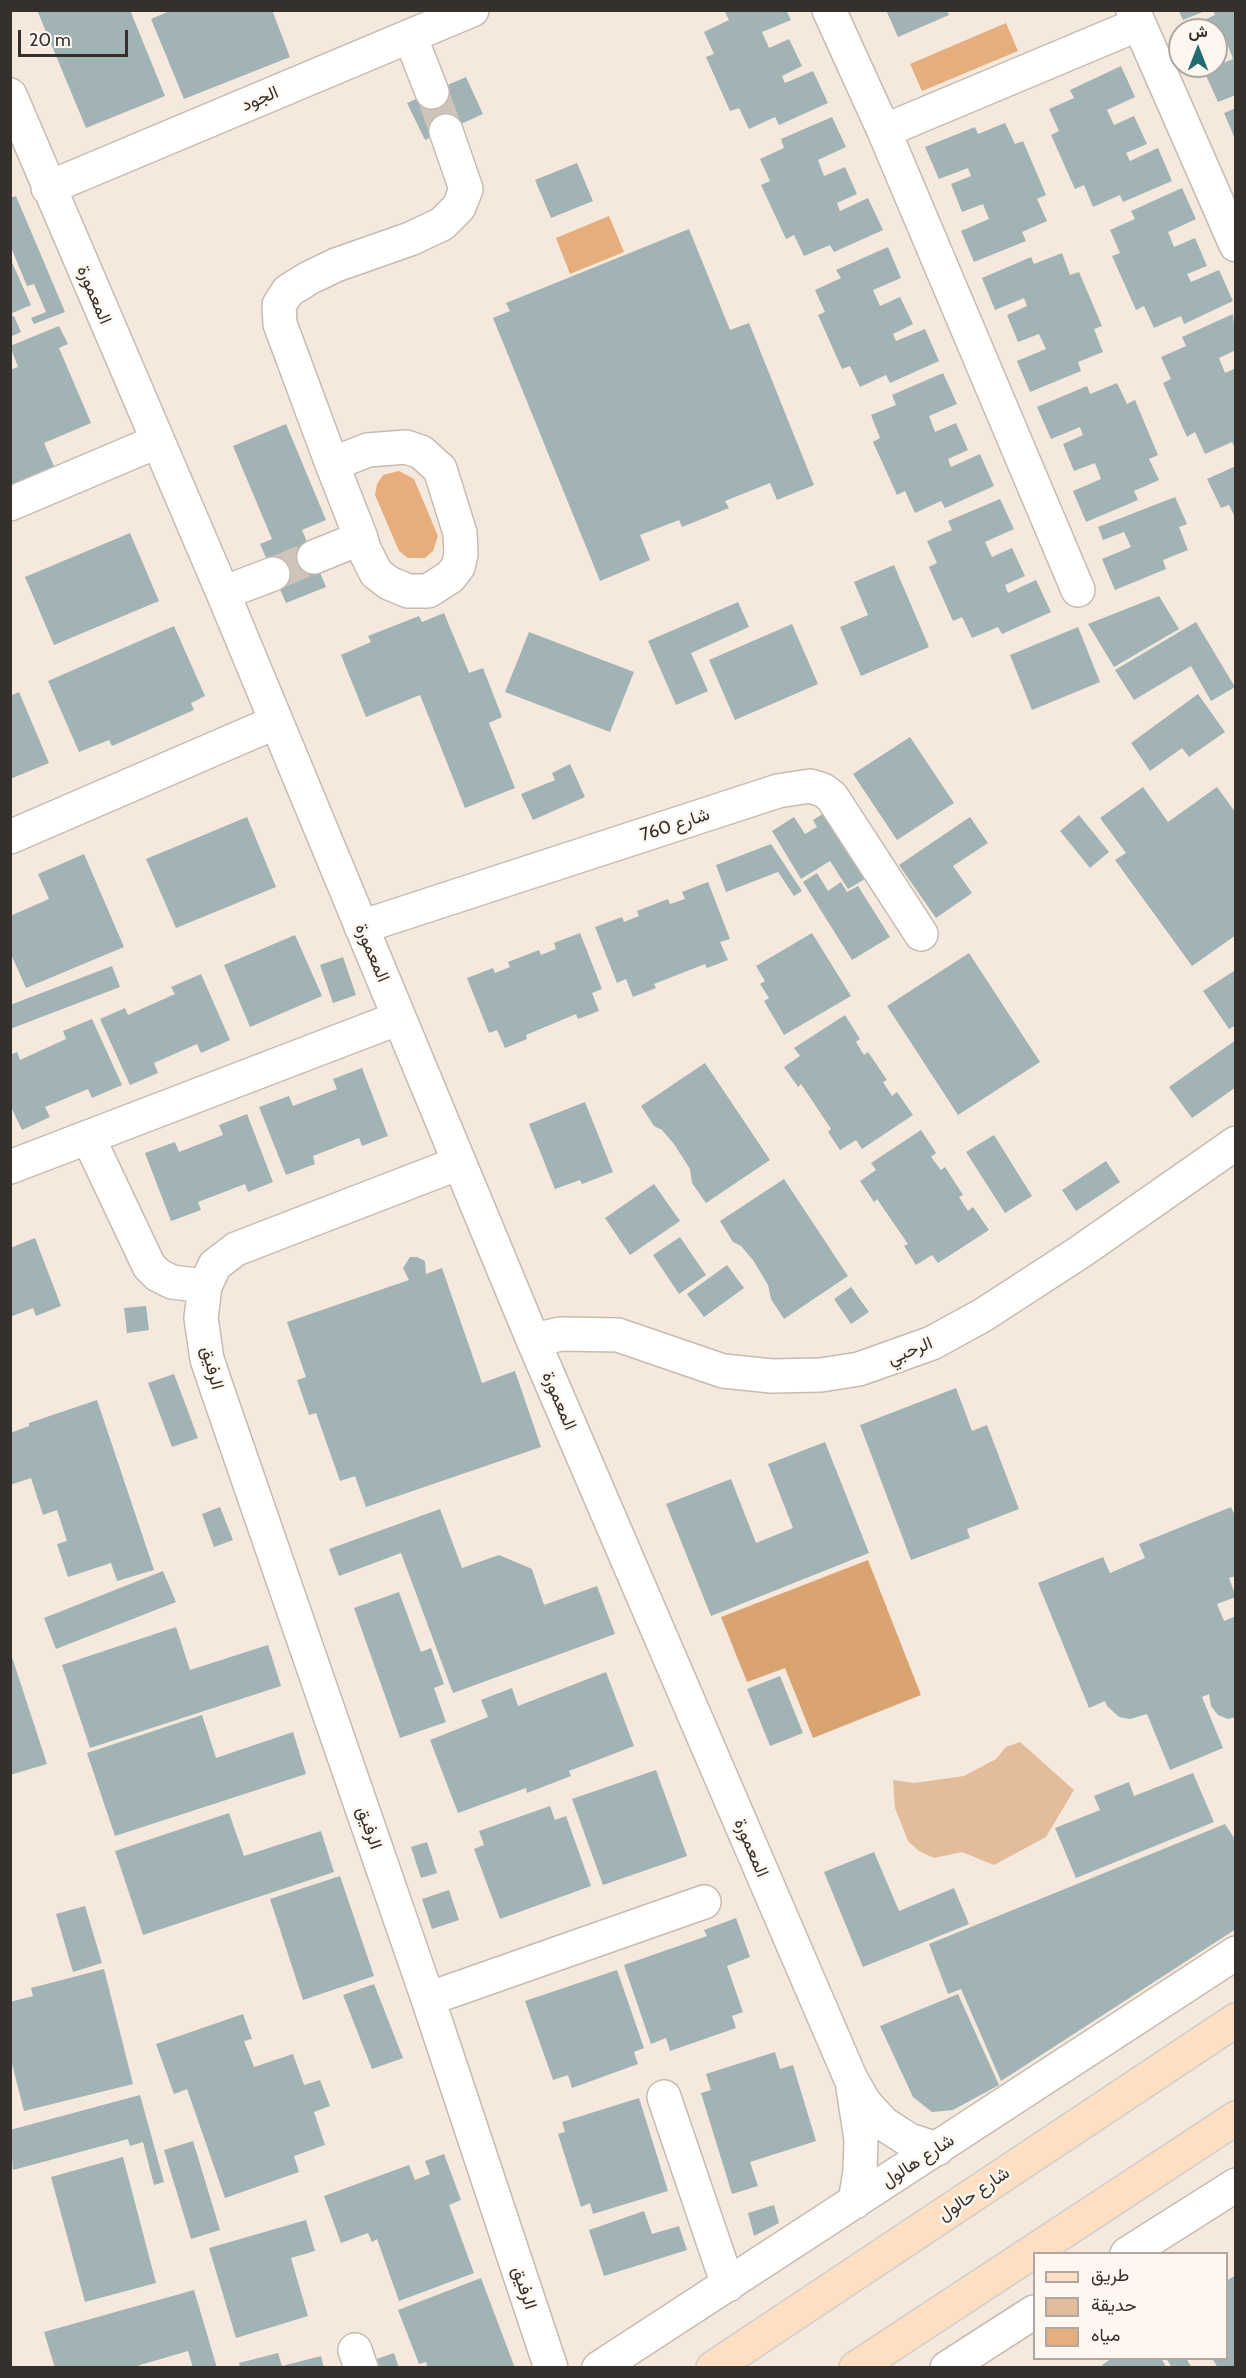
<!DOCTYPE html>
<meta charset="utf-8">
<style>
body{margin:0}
#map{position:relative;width:1246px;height:2378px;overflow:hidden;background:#f5e9de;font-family:Cabin,Vazirmatn,sans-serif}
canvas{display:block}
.frame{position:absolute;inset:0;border:12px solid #35302c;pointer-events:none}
.legend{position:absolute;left:1033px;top:2252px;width:195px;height:108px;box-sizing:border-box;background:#fef7f0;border:2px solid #aea7a2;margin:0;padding:8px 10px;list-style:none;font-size:18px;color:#35302c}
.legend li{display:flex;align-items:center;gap:12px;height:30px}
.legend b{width:30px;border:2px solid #aea7a2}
.north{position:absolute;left:1168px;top:18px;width:60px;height:60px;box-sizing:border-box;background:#fef7f0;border:2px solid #aea7a2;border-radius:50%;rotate:0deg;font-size:16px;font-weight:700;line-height:24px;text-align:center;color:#35302c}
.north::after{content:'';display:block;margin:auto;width:21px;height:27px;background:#206c71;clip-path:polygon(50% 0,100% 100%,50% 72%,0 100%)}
.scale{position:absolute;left:18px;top:30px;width:110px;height:27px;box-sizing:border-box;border:3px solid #35302c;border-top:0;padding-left:8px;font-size:18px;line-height:21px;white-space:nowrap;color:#35302c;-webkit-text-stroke:4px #fef7f0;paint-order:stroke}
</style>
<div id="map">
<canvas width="1246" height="2378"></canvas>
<div class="frame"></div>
<ul class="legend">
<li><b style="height:8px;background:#ffdfc2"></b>طريق</li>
<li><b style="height:16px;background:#e2bc9b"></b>حديقة</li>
<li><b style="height:16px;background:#e5ae7c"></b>مياه</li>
</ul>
<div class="north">ش</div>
<div class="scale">20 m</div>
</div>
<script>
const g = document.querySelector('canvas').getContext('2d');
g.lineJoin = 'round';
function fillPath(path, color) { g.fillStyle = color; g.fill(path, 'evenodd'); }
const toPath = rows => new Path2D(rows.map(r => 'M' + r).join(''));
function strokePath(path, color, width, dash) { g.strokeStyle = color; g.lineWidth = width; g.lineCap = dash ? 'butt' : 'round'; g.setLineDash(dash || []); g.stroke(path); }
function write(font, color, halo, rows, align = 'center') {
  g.font = font + ' Cabin,Vazirmatn,sans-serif'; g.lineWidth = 5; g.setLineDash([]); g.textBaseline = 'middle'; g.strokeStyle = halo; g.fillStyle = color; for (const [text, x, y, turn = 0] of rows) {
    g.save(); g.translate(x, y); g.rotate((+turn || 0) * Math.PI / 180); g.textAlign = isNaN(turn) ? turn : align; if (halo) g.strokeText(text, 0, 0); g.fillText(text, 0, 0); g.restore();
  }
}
const green = toPath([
 [1020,1742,1074,1790,1046,1837,994,1865,962,1852,934,1858,919,1851,908,1841,895,1808,893,1780,914,1783,964,1776,996,1759,1006,1747]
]);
const forest = toPath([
 [868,1560,921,1695,813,1738,785,1668,747,1682,721,1617]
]);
const water = toPath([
 [1006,23,1018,51,922,91,910,64],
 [609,216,624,252,570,274,556,238],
 [399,471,414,479,438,536,433,551,425,558,408,558,399,551,375,495,377,484,383,475]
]);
const building = toPath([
 [37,10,130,10,165,96,86,128],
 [172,10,272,10,290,57,184,99,151,19],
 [728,10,786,10,791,20,762,32,769,48,789,39,802,66,782,76,785,83,813,71,828,103,779,125,775,117,749,129,739,108,730,111,706,57,714,54,704,32,729,20,725,12],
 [886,10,947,10,949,15,898,37],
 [1213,10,1236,10,1236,95,1218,102,1204,71,1233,59,1227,43,1216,48,1216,30,1197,30,1195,24,1215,15],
 [1179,11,1205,11,1183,20],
 [1121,66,1135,97,1107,110,1114,125,1134,116,1147,144,1126,153,1130,161,1158,148,1172,181,1123,202,1120,195,1093,207,1084,185,1075,189,1051,135,1059,131,1049,109,1074,98,1070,90],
 [466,77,483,114,425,140,407,103],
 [1236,108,1236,139,1235,139,1224,113],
 [832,117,846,147,818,160,824,176,845,167,857,194,837,203,840,211,868,198,883,230,834,252,830,245,804,256,794,235,786,239,761,185,770,181,760,159,784,148,781,139],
 [1005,123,1015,144,1023,141,1046,195,1037,199,1047,221,1022,232,1026,241,974,262,961,231,989,219,983,204,962,212,951,184,971,176,968,168,939,179,925,147,975,127,978,134],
 [577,163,593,201,551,218,535,180],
 [1182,188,1196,219,1168,232,1174,247,1195,238,1207,266,1187,274,1191,282,1219,270,1233,301,1184,324,1181,316,1154,328,1144,306,1136,310,1112,256,1120,253,1110,230,1135,219,1131,211],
 [16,196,65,312,34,324,31,318,46,312,34,284,27,286,10,245,10,198],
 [689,229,730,330,749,323,814,485,777,500,770,483,725,501,729,508,682,527,679,520,640,535,650,560,600,581,493,318,510,311,506,303],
 [888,247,901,278,873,290,880,306,900,297,913,324,893,334,896,341,925,329,939,361,890,383,886,375,860,387,850,366,842,369,818,315,825,312,815,290,841,278,836,270],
 [1062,253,1070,275,1079,272,1102,326,1094,329,1103,352,1078,362,1081,371,1030,392,1017,361,1046,349,1039,334,1018,342,1007,315,1027,306,1024,298,995,310,982,278,1031,257,1034,264],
 [10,258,31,305,10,314],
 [1233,314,1236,350,1219,358,1225,373,1236,368,1236,450,1232,442,1205,454,1195,432,1187,437,1163,383,1171,379,1161,357,1186,346,1182,337],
 [14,316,21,332,10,337,10,317],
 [59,326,68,344,59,348,91,423,44,443,54,466,10,485,10,370,18,367,10,346],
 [943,373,957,404,929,416,935,432,956,423,968,450,948,459,951,467,980,454,994,486,945,508,941,501,915,513,905,491,897,495,873,442,880,438,871,415,896,405,892,395],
 [1117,383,1127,404,1135,400,1158,455,1149,459,1159,480,1134,491,1138,500,1086,522,1073,491,1101,479,1095,463,1074,471,1063,444,1083,435,1080,427,1051,439,1037,407,1087,386,1090,394],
 [286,424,326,520,302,530,326,587,286,603,260,544,272,539,233,446],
 [1236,466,1236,519,1229,505,1221,508,1207,479],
 [1175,497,1187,524,1179,527,1188,550,1163,560,1166,569,1115,590,1102,559,1131,547,1124,532,1103,540,1098,527],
 [1000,499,1014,529,985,542,992,557,1012,548,1025,576,1005,585,1008,593,1036,580,1051,612,1002,634,998,627,972,638,962,617,953,621,929,567,937,563,927,541,952,530,948,521],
 [130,533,159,601,54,645,25,577],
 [894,565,929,647,861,676,840,627,868,615,854,582],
 [1159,596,1179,629,1114,667,1088,624],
 [738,602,749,627,691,653,708,691,676,705,648,641],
 [444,613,469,673,483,668,502,717,489,723,515,788,465,808,420,695,366,717,341,655,371,642,368,636,419,616,422,622],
 [1196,622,1235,687,1211,701,1191,666,1134,700,1115,670],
 [792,624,818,684,735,720,709,660],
 [174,626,205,696,191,703,194,710,112,746,109,740,79,752,48,681],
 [1078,627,1100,682,1032,710,1010,655],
 [529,632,634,672,610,732,505,692],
 [19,692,49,763,10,779,10,696],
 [1198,694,1225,732,1189,757,1182,748,1150,771,1131,743],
 [910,737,954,803,897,840,853,774],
 [570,764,585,797,533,820,521,794,555,780,552,773],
 [1143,787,1168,822,1217,787,1236,813,1236,935,1192,966,1115,860,1126,853,1100,818],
 [829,810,870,876,848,889,830,861,801,879,772,831,794,817,805,834,817,827,813,820],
 [1079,815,1109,852,1090,868,1060,831],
 [247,817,276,887,176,928,146,859],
 [970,817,988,843,953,866,972,893,936,918,899,865],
 [771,844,802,891,794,896,778,872,726,892,716,865],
 [84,854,124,947,26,988,10,952,10,916,49,899,38,874],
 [817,873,828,891,841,882,847,892,858,886,890,937,852,960,803,882],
 [708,882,730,939,720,942,728,960,707,968,705,964,654,984,656,988,633,997,626,979,617,983,595,927,622,917,624,922,639,916,637,911,668,899,670,904,685,899,682,892],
 [580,933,602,989,592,993,599,1011,578,1019,576,1014,526,1035,527,1039,505,1048,497,1030,489,1033,467,978,493,968,495,973,510,967,508,962,539,950,541,955,556,949,554,943],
 [812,933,851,996,784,1035,764,1001,769,998,760,984,765,981,756,966],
 [295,935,322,996,250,1027,224,965],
 [969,953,1040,1062,958,1115,887,1006],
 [343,957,356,995,333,1003,320,965],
 [112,966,120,987,10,1029,10,1005],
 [1234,971,1236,1025,1229,1029,1203,991],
 [201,974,230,1040,201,1053,197,1044,154,1063,158,1073,130,1085,100,1019,125,1008,128,1015,175,994,171,987],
 [845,1015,860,1039,856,1042,864,1055,868,1052,887,1080,883,1082,892,1096,897,1092,913,1115,862,1149,856,1140,840,1150,828,1132,831,1129,801,1084,798,1087,784,1067,800,1056,794,1048],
 [92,1019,122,1085,92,1098,88,1089,45,1107,50,1117,22,1130,10,1105,10,1055,17,1052,20,1060,66,1039,63,1031],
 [1236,1040,1236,1087,1192,1118,1169,1087],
 [705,1063,770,1160,706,1203,692,1183,690,1169,674,1144,662,1130,654,1126,641,1106],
 [362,1068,388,1136,362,1146,359,1138,313,1156,315,1164,286,1175,259,1107,289,1096,293,1106,337,1089,333,1079],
 [585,1102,613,1172,582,1184,580,1180,555,1189,529,1124],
 [247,1114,273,1182,248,1192,245,1184,198,1202,201,1210,171,1221,145,1153,175,1142,179,1152,223,1135,219,1125],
 [921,1130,936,1153,931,1157,941,1170,945,1167,963,1195,959,1197,968,1211,973,1207,989,1230,938,1263,932,1255,916,1265,904,1246,908,1244,877,1199,874,1202,860,1181,876,1170,871,1163],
 [994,1135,1032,1196,1005,1213,966,1152],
 [1106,1161,1120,1182,1076,1211,1062,1190],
 [784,1179,848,1276,784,1319,771,1299,768,1285,753,1260,741,1246,733,1242,720,1221],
 [654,1184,680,1221,630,1255,605,1218],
 [680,1237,706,1275,679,1294,653,1255],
 [35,1238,61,1306,36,1316,33,1308,10,1317,10,1248],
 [410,1257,417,1257,425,1261,426,1274,442,1268,482,1383,515,1371,541,1447,366,1507,355,1476,340,1481,316,1413,309,1415,297,1380,306,1377,287,1322,409,1280,403,1268],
 [727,1265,744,1288,704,1317,687,1294],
 [851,1287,869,1312,851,1324,834,1299],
 [146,1306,149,1330,127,1333,124,1308],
 [174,1374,198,1438,172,1447,148,1383],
 [956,1388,972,1431,987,1425,1019,1509,967,1529,970,1538,911,1560,860,1425],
 [97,1400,154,1570,117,1581,111,1563,68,1577,57,1544,67,1541,57,1510,43,1515,31,1478,10,1485,10,1433,29,1426,29,1423],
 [825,1442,869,1553,711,1616,666,1504,731,1479,756,1543,793,1528,768,1464],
 [220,1507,233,1540,214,1547,202,1514],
 [1231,1507,1236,1518,1236,1576,1229,1578,1236,1597,1217,1604,1224,1621,1236,1616,1236,1717,1228,1719,1218,1715,1211,1706,1209,1694,1202,1697,1223,1748,1170,1770,1147,1714,1130,1719,1119,1717,1107,1706,1105,1701,1089,1708,1038,1583,1103,1557,1110,1573,1145,1558,1139,1544],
 [440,1509,462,1568,499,1555,532,1569,544,1605,597,1586,615,1634,453,1693,401,1553,339,1576,329,1549],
 [163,1571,176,1602,56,1649,44,1618],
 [399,1592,421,1652,431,1648,444,1684,434,1688,446,1722,400,1738,354,1608],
 [176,1627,190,1670,268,1645,281,1686,90,1748,62,1665],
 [10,1651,47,1764,10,1775],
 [606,1672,634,1746,569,1771,571,1776,527,1793,526,1788,458,1813,430,1740,488,1717,481,1700,512,1688,518,1706],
 [780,1676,803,1733,770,1746,747,1689],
 [202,1715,216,1758,293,1732,306,1774,115,1836,87,1753],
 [656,1770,687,1856,603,1885,572,1799],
 [1193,1773,1214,1822,1076,1878,1055,1828,1100,1810,1094,1796,1129,1782,1134,1796],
 [550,1806,555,1820,566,1816,591,1886,500,1919,474,1849,484,1845,479,1831],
 [229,1813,244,1856,321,1831,334,1872,143,1935,115,1851],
 [1225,1824,1236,1841,1236,1929,1001,2081,961,1989,948,1994,929,1944],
 [427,1842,437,1873,421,1878,411,1847],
 [874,1852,899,1911,954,1888,969,1924,863,1967,824,1872],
 [340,1876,374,1976,303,2000,270,1899],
 [449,1890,459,1920,432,1929,422,1899],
 [85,1906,102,1963,73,1972,56,1914],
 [736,1918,750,1957,727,1966,743,2012,732,2016,736,2028,670,2051,666,2038,651,2044,624,1965,707,1936,704,1930],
 [104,1969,133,2084,24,2111,10,2056,10,2002,33,1996,31,1988],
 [617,1970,644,2048,634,2052,638,2064,572,2088,568,2075,553,2080,525,2001],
 [374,1984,403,2058,372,2069,343,1995],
 [958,1994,999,2085,953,2110,932,2112,913,2097,880,2026],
 [243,2014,252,2039,244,2041,254,2067,293,2054,304,2085,320,2080,330,2106,314,2112,325,2145,294,2156,299,2172,225,2198,187,2089,174,2094,156,2044],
 [775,2052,780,2069,793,2065,816,2141,750,2162,758,2186,732,2194,701,2093,711,2090,706,2074],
 [140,2095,164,2182,154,2185,143,2142,130,2146,128,2139,13,2170,10,2130],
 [639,2098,668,2191,593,2214,590,2203,581,2207,558,2134,565,2132,562,2122],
 [193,2141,220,2230,191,2239,164,2150],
 [444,2154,461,2200,449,2205,474,2273,399,2301,377,2239,372,2242,368,2233,341,2243,324,2196,409,2165,415,2180,430,2174,425,2161],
 [123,2157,156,2283,85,2302,51,2177],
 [774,2205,779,2223,754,2236,748,2213],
 [644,2211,652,2234,679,2226,687,2250,604,2276,589,2230],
 [306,2220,315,2251,291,2258,308,2316,236,2338,209,2248],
 [1236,2275,1236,2368,1218,2368,1212,2358,1226,2358,1226,2281],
 [481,2278,515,2368,428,2368,426,2362,419,2364,398,2310],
 [194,2290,217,2368,193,2368,188,2351,130,2368,55,2368,44,2332],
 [278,2353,282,2366,321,2356,324,2368,240,2368,239,2363],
 [394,2353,399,2368,380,2368,377,2359],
 [1112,2358,1161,2358,1167,2368,1104,2368,1102,2365],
 [1166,2358,1186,2358,1192,2368,1172,2368]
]);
const minorTunnel = toPath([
 [432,92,446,131],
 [273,574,314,557]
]);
const minor = toPath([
 [829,10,884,131,1078,590],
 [1133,10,1236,245],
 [410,36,432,92],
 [10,95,223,593,533,1340,850,2077,864,2102,884,2124,909,2140,937,2149],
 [884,131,1139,24],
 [48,188,472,10],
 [332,464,368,450,406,447,421,452,440,469,460,533,461,554,458,567,450,577,428,591,408,591,389,583,376,573,364,549,361,538,332,464,280,324,279,305,288,291,309,278,336,265,410,239,442,224,459,207,466,189,446,131],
 [10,504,156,442],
 [314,557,361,538],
 [223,593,273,574],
 [10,837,276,722],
 [361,927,778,791,810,786,823,790,832,797,921,934],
 [88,1137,149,1266,158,1275,172,1282,205,1286],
 [459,1163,236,1249,215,1265,205,1286,201,1318,207,1359,217,1389,428,1999,551,2368],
 [10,1167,399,1018],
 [533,1340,561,1334,618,1335,723,1371,772,1376,821,1375,859,1369,932,1343,983,1315,1080,1252,1236,1143],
 [428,1999,704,1902],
 [853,2088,861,2139,860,2171,855,2202],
 [664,2097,728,2285],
 [1127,2254,1236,2185],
 [355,2350,361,2368],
 [599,2368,1236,1953],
 [947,2368,1034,2312]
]);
const major = toPath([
 [713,2368,1236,2020],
 [856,2368,1236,2118]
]);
const streetNames = [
 ["الجود",260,99,-23],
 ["المعمورة",94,295,67],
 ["شارع 760",675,825,-18],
 ["المعمورة",372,953,67],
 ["الرحبي",910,1351,-22],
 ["الرفيق",212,1368,75],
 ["المعمورة",559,1401,67],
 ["الرفيق",369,1828,71],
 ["المعمورة",751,1848,67],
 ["شارع هالول",918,2161,-33],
 ["شارع حالول",974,2194,-34],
 ["الرفيق",524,2288,72]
];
fillPath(green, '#e2bc9b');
fillPath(forest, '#daa372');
fillPath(water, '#e5ae7c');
fillPath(building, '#a1b3b4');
strokePath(minorTunnel, '#cfc4ba', 33, [33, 16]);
strokePath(minor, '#c7bbb1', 36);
strokePath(major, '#cfcdcc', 36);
strokePath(minor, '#fff', 33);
strokePath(major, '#ffdfc2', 33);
write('18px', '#35302c', '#fef7f0', streetNames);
</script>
